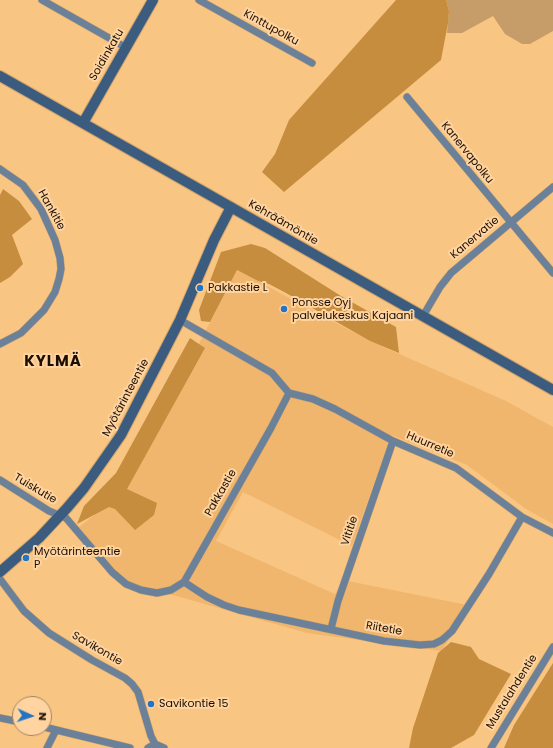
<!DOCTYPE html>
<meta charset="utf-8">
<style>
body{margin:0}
#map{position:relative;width:553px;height:748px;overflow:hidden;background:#f9c582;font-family:Poppins,sans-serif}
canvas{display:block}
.north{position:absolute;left:12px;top:696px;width:40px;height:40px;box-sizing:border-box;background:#ffd4a0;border:1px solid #a58560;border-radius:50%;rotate:93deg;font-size:11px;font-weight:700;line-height:16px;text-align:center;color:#1d0f00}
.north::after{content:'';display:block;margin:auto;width:14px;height:18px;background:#2474c3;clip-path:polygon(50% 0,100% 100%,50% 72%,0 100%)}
</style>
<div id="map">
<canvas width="553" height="748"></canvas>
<div class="north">N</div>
</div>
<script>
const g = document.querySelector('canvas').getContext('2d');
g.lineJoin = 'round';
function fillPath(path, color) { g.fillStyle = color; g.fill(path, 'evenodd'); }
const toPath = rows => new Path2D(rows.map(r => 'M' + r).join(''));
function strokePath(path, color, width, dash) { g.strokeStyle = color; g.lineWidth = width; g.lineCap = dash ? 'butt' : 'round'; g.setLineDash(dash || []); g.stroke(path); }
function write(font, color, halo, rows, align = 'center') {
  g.font = font + ' Poppins,sans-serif'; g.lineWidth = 4; g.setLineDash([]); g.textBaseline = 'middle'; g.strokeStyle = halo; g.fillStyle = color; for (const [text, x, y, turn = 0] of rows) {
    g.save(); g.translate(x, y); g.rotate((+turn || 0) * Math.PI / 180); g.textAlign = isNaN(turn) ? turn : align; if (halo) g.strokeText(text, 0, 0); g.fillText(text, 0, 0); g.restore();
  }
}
const built = toPath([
 [237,270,370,341,506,401,553,427,553,524,526,509,467,465,391,435,352,546,243,492,216,541,335,594,343,580,472,606,441,651,307,633,113,578,73,532,122,493]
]);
const green = toPath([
 [446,0,553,0,553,31,530,44,522,44,505,34,493,16,462,33,447,33,449,11]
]);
const forest = toPath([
 [396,0,446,0,449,11,448,23,441,60,284,192,262,172,275,154,289,120],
 [3,189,19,201,32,219,12,235,23,264,10,277,0,283,0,195],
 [251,244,265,248,341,296,396,327,399,353,370,341,286,293,269,284,258,281,237,270,210,322,201,321,199,310,221,252],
 [190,338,205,348,127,489,157,503,154,515,135,530,115,509,109,507,77,524,84,506,116,473],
 [451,642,471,647,479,659,511,674,474,735,451,748,409,748,413,728,438,653],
 [553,663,553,748,504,748,514,725]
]);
const street = toPath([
 [42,0,125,47],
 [199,0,312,63],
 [407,97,553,273],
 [0,169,23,185,41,209,55,240,60,258,61,269,59,279,55,292,44,310,21,333,0,344],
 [423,316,440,287,451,273,553,187],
 [289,393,313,399,335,409,393,441,456,468,522,517,553,533],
 [0,480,49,511,66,518,112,572,126,584,141,590,157,593,171,590,184,582,271,428,289,393,272,373,180,320],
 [0,579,24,611,49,633,92,660,125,678,132,684,138,692,151,736,155,744,164,748],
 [184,582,207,597,224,605,239,610,384,641,420,645,434,644,442,640,452,631,489,574,522,517],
 [331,629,338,601,393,441],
 [0,718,20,722],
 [44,727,130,748],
 [47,748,56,730],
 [148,748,155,744],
 [491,748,553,647]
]);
const secondary = toPath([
 [0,76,553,390],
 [83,123,153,0],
 [0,572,39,538,67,508,84,488,121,435,180,320,214,240,231,207]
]);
const markers = [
 [200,288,4,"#2474c3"],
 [284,309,4,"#2474c3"],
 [26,558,4,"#2474c3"],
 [151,704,4,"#2474c3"]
];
const streetNames = [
 ["Kinttupolku",271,28,29],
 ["Soidinkatu",107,55,-60],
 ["Kanervapolku",467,153,51],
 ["Hankitie",51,210,61],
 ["Kehräämöntie",283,223,30],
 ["Kanervatie",475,238,-40],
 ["Myötärinteentie",126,398,-62],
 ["Huurretie",430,445,23],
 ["Tuiskutie",35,489,31],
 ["Pakkastie",221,493,-60],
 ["Vititie",350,531,-71],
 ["Riitetie",384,629,10],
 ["Savikontie",97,649,30],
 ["Mustalahdentie",512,692,-58]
];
const poiNames = [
 ["Pakkastie L",208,288],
 ["Ponsse Oyj",292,303],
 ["palvelukeskus Kajaani",292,316],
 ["Myötärinteentie",34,552],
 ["P",34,565],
 ["Savikontie 15",159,704]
];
const districtNames = [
 ["KYLMÄ",53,362]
];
fillPath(built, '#f0b66d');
fillPath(green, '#c69d68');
fillPath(forest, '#c78d3e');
strokePath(street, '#d1a46b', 8);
strokePath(secondary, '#d1a46b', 12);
strokePath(street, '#6b819a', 7);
strokePath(secondary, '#3b5b7f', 10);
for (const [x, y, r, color] of markers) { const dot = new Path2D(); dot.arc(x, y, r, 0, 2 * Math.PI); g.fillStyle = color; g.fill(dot); strokePath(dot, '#ffd4a0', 1.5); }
write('11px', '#1d0f00', '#ffd4a0', streetNames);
write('11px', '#1d0f00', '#ffd4a0', poiNames, 'left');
g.letterSpacing = '1px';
write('bold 15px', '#1d0f00', '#ffd4a0', districtNames);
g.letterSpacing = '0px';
</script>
